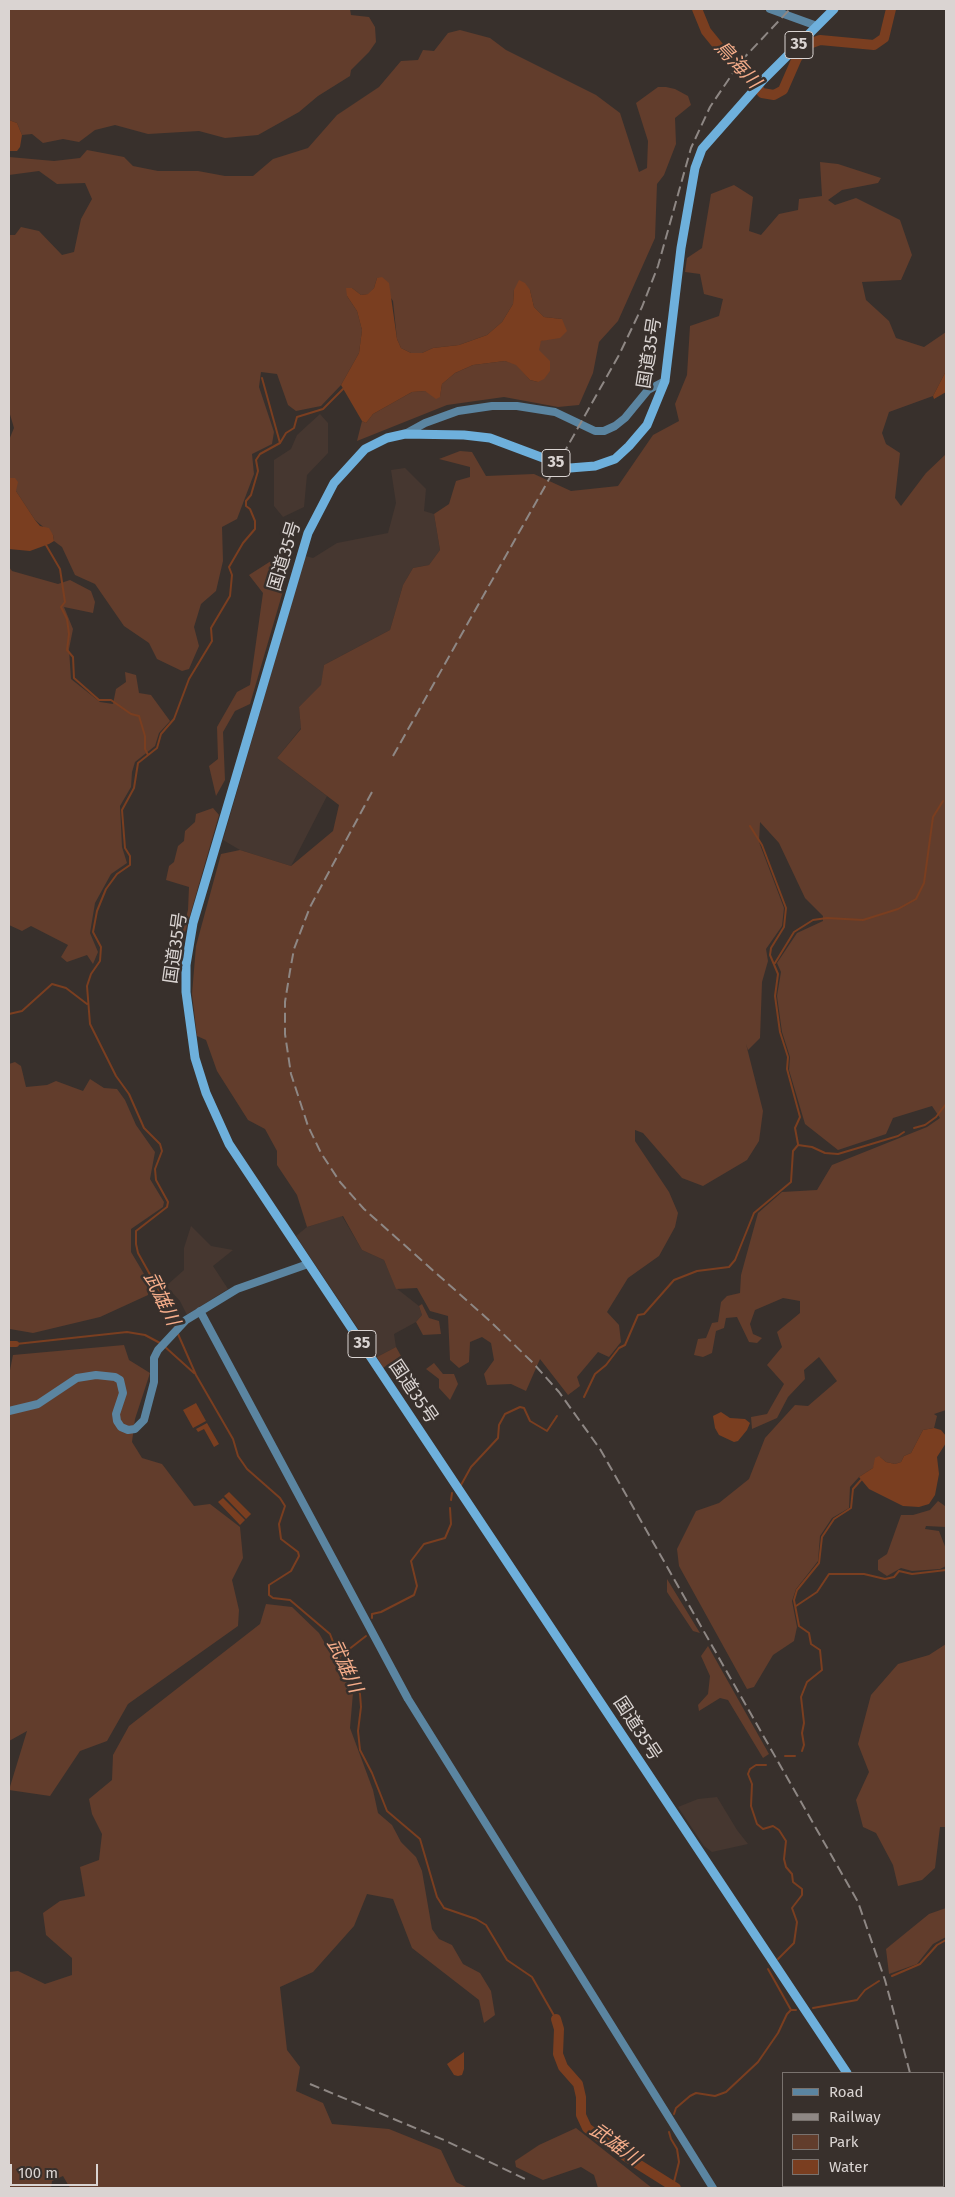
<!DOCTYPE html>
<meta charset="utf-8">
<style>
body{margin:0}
#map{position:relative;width:955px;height:2197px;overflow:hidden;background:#38302c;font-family:"Fira Sans",sans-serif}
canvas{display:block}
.frame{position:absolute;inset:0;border:10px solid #dad4d2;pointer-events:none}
.legend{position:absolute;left:782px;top:2072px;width:162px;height:115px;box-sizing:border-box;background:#38302c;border:1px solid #79726e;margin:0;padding:6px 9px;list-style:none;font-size:15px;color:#dad4d2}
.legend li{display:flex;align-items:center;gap:10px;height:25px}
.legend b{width:25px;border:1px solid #79726e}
.scale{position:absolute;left:10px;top:2164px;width:88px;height:22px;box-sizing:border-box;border:2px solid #dad4d2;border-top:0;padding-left:6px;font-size:15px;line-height:18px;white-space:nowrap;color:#dad4d2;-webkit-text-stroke:4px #38302c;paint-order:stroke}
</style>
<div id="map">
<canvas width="955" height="2197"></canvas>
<div class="frame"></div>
<ul class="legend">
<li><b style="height:6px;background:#5b85a1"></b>Road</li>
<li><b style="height:6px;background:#8e8784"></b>Railway</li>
<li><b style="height:14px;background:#623d2c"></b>Park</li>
<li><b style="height:14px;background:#7a3e20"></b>Water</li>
</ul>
<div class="scale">100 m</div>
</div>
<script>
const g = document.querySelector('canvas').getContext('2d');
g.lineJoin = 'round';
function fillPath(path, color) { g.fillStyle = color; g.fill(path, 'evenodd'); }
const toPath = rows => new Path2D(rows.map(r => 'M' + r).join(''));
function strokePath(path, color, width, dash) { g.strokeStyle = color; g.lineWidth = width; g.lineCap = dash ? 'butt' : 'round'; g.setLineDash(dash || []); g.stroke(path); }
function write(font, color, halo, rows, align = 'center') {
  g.font = font + ' "Fira Sans","Noto Sans JP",sans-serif'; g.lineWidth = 5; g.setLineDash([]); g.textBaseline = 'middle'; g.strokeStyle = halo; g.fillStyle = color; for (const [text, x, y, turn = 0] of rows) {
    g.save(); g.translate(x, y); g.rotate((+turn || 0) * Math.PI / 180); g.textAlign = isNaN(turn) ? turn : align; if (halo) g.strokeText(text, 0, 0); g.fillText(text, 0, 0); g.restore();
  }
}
const built = toPath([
 [320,414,328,423,328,453,307,475,304,507,283,517,274,506,274,460,291,449,297,435],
 [405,468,426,489,424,511,434,514,440,550,429,565,413,568,403,585,390,630,324,665,322,685,299,707,301,728,277,758,327,796,291,866,240,850,223,840,305,556,313,558,337,543,388,533,396,503,391,470],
 [342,1216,362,1250,384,1260,396,1288,419,1306,422,1315,416,1322,394,1334,396,1347,377,1357,296,1236,307,1227],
 [191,1226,211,1246,233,1250,213,1266,228,1289,187,1315,180,1301,166,1286,184,1270,184,1248],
 [717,1797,737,1830,748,1844,712,1852,704,1846,678,1807,698,1799]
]);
const green = toPath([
 [9,9,350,9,351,15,369,17,375,27,376,42,369,52,351,70,350,76,318,96,299,112,258,135,225,138,199,131,148,134,115,125,95,130,79,142,63,139,43,143,32,134,22,135,17,123,9,120],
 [460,30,490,38,506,50,596,95,620,113,639,172,647,168,648,141,636,103,658,87,666,87,675,89,688,96,691,105,675,118,676,144,664,175,657,184,655,238,618,321,599,342,593,373,579,405,558,407,504,397,447,405,357,441,362,421,366,423,373,414,412,392,425,391,440,396,442,384,455,373,473,365,505,361,516,364,530,380,538,382,538,345,541,341,551,337,562,319,544,317,534,307,530,290,514,290,513,304,502,322,487,335,459,345,433,348,422,353,411,353,401,348,397,339,393,301,377,278,374,288,369,294,361,295,352,288,347,296,357,311,362,330,359,353,341,385,321,406,296,411,288,405,277,374,261,372,259,387,274,432,272,444,252,454,254,474,237,519,222,527,223,561,216,591,201,604,194,627,199,646,189,669,182,671,157,659,149,643,124,626,95,584,75,575,62,547,54,541,53,535,35,520,16,491,14,478,9,478,9,440,14,428,9,411,9,235,15,235,21,227,39,231,62,255,74,252,81,219,92,199,85,183,57,184,39,171,9,175,9,157,54,161,80,158,87,150,124,157,133,166,158,171,198,171,225,176,253,176,273,159,308,148,337,115,379,87,401,61,418,60,423,50,434,51,448,33],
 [820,162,838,164,881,178,878,183,842,190,828,200,835,205,856,198,900,220,912,255,901,280,862,282,866,300,889,321,896,338,924,347,946,332,946,371,933,396,889,412,882,433,886,444,900,453,895,498,901,506,926,473,946,454,946,1410,934,1414,937,1416,934,1428,923,1430,911,1453,904,1456,901,1462,895,1464,886,1462,880,1457,873,1468,859,1477,850,1487,849,1508,832,1518,820,1536,818,1561,796,1589,792,1601,797,1627,794,1641,773,1655,754,1687,747,1689,679,1566,677,1549,696,1511,719,1503,749,1479,765,1438,795,1405,808,1406,837,1381,819,1357,804,1370,805,1379,788,1397,777,1418,752,1429,751,1417,767,1414,784,1384,767,1365,782,1347,777,1332,800,1313,800,1301,783,1298,755,1310,750,1324,753,1334,762,1338,757,1343,749,1342,737,1317,726,1318,724,1328,716,1331,712,1353,703,1357,694,1355,698,1339,706,1338,712,1323,718,1322,721,1302,727,1296,740,1293,741,1275,758,1213,782,1192,817,1190,832,1165,927,1127,940,1118,932,1106,893,1118,886,1134,838,1150,805,1124,789,1070,790,1057,782,1032,777,996,781,972,777,963,797,933,823,921,823,916,805,898,779,843,760,822,759,842,784,908,782,926,766,949,768,961,762,982,760,1038,748,1050,746,1044,763,1111,759,1141,747,1160,703,1186,682,1178,643,1133,635,1130,635,1141,669,1192,678,1213,675,1227,659,1256,628,1278,607,1312,619,1325,621,1342,609,1357,598,1352,577,1377,580,1386,568,1395,540,1359,526,1391,511,1384,487,1385,484,1374,494,1360,491,1343,482,1337,470,1342,469,1362,459,1368,450,1360,448,1316,430,1311,417,1288,396,1289,384,1260,362,1250,343,1216,307,1227,297,1195,277,1165,277,1151,265,1129,248,1120,217,1071,206,1040,197,1036,192,994,196,946,221,854,240,850,291,866,333,831,339,805,277,758,301,729,299,707,321,685,324,665,390,630,403,585,413,568,429,565,440,550,434,514,449,504,456,481,470,477,470,467,439,459,460,451,472,452,486,476,534,474,571,491,618,486,653,435,679,421,675,404,687,375,690,326,719,316,723,299,704,294,700,274,685,272,687,258,702,248,711,194,734,185,753,197,749,231,761,235,779,214,798,210,799,199,822,196],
 [271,561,282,563,283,591,250,704,235,711,223,732,225,780,216,796,209,766,218,759,217,727,237,692,250,685,263,593,249,575],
 [9,567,12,571,58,584,70,580,91,591,95,602,93,613,64,607,73,629,69,649,71,679,100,702,113,704,116,689,126,682,125,672,136,675,139,693,151,695,170,721,159,733,155,746,135,762,132,772,131,787,120,806,122,847,127,863,111,874,95,903,90,933,98,952,93,964,87,955,67,962,61,957,68,945,31,926,22,931,9,925],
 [213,808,219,815,184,936,181,968,177,967,173,951,180,942,188,910,189,887,166,880,169,866,174,862,178,846,184,841,185,831,195,822,196,814],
 [15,1062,21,1066,26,1087,47,1085,56,1081,83,1091,90,1079,104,1088,117,1089,125,1100,136,1125,155,1152,150,1179,164,1202,163,1207,131,1229,131,1252,147,1279,148,1295,100,1317,33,1333,10,1329,9,1326,9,1064],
 [422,1304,429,1318,439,1321,441,1334,423,1335,416,1322,422,1315,419,1306],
 [124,1345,129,1360,150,1373,135,1419,132,1442,142,1458,162,1464,194,1506,210,1504,240,1527,243,1558,232,1580,239,1610,238,1626,128,1704,107,1741,80,1751,50,1796,9,1790,27,1731,9,1741,9,1375,13,1355],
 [396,1347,401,1356,383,1368,377,1357],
 [434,1363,443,1374,454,1374,458,1384,450,1400,439,1388,439,1379,426,1369],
 [938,1501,945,1506,946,1504,946,1527,926,1526,925,1529,939,1531,946,1549,946,1566,940,1569,912,1571,901,1568,887,1576,878,1570,878,1560,887,1554,901,1515,913,1515,930,1510],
 [667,1579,700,1633,693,1631,667,1592],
 [266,1604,292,1607,319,1633,353,1693,350,1728,373,1790,378,1813,392,1825,401,1842,416,1857,422,1871,432,1929,439,1939,452,1945,463,1964,480,1973,491,1991,495,2015,484,2023,479,2000,412,1948,393,1899,367,1894,354,1926,313,1972,280,1987,287,2050,300,2067,296,2091,323,2103,332,2124,389,2129,441,2150,456,2182,468,2188,70,2188,63,2176,52,2181,51,2188,9,2188,9,1972,18,1971,45,1984,72,1975,72,1958,46,1935,43,1913,60,1901,85,1896,80,1867,99,1860,102,1834,92,1814,89,1799,112,1780,113,1755,129,1726,260,1624],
 [946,1644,946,1827,940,1827,935,1868,922,1880,898,1886,893,1865,876,1833,863,1827,856,1800,869,1772,858,1744,871,1695,898,1664,929,1655],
 [708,1646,769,1754,763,1758,728,1700,720,1698,699,1711,698,1705,708,1694,710,1676,701,1656],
 [946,1908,946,1937,933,1944,917,1964,889,1974,886,1949,929,1914],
 [576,2128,652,2188,653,2188,598,2188,594,2175,581,2167,543,2180,516,2167,515,2161,539,2145]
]);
const water = toPath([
 [9,120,17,123,22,135,20,147,17,151,9,151],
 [382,277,389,283,397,339,401,348,411,353,422,353,433,348,459,345,487,335,502,322,513,304,514,290,519,280,525,283,530,290,534,307,544,317,562,319,567,331,560,338,541,341,539,350,550,361,550,371,544,379,538,382,530,380,516,365,505,361,473,365,455,373,442,384,440,397,436,399,425,391,412,392,373,414,366,423,362,421,341,385,359,353,362,330,357,311,347,296,346,288,352,288,361,295,368,294,374,288,377,278],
 [946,371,946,392,934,399,933,396],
 [9,478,15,478,18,482,16,491,35,520,40,526,49,528,53,535,54,541,49,544,30,551,9,549],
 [196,1403,206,1421,193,1428,183,1410],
 [721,1412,730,1418,745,1419,750,1423,747,1430,738,1441,734,1442,719,1435,715,1428,713,1416],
 [207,1423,219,1444,214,1447,204,1429,198,1432,196,1429],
 [934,1428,941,1430,946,1436,946,1443,937,1457,939,1474,935,1495,929,1504,919,1507,903,1506,869,1489,859,1477,873,1468,875,1458,879,1456,886,1462,895,1464,901,1462,904,1456,911,1453,923,1430],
 [229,1492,251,1514,246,1519,224,1496],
 [223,1498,245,1520,240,1525,218,1502],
 [464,2052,464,2069,462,2075,458,2076,454,2075,447,2064]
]);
const stream = toPath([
 [280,443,286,433,294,428,297,417,323,409,343,389],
 [46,545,60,569,65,602,61,607,67,619,69,634,67,650,73,657,74,678,99,700,111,700,131,714,139,716,145,736,145,749,148,755],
 [750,826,762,845,786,908,784,927,771,948,770,955,778,974,775,996,780,1032,788,1057,787,1069,800,1117,795,1128,798,1144],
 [775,963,794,932,813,920,827,918,863,920,898,909,916,899,924,883,933,817,943,801],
 [9,1014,22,1011,52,984,66,988,87,1004],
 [914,1128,925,1125,936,1117,946,1104],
 [175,1327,167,1305,138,1253,136,1244,136,1231,167,1207,168,1202,156,1180,155,1169,162,1151,160,1144,144,1128,129,1094,116,1076,90,1024,87,986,91,974,100,961,101,947,93,932,97,911,106,889,117,874,130,865,130,856,125,848,122,810,134,788,138,763,157,748,161,734,174,719,189,679,212,641,211,628,230,596,232,575,229,567,243,543,255,529,255,521,250,509,246,506,246,501,251,495,258,471,256,460,260,454,280,443,262,378],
 [178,1334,196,1375,233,1439,238,1456,247,1469,280,1498,285,1506,279,1524,281,1539,298,1552,299,1556,291,1571,269,1585,269,1595,273,1598,290,1600,330,1634,339,1657,355,1681,360,1694,361,1707,358,1731,360,1750,372,1773,387,1811,420,1839,437,1897,444,1908,476,1919,486,1925,507,1960,532,1977,556,2019],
 [16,1344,127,1332,145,1335,160,1343],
 [164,1346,194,1373],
 [584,1397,595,1374,606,1365,619,1348,625,1345,638,1315,644,1314,674,1280,697,1271,729,1267,735,1260,754,1213,791,1182,793,1151,798,1145,812,1147,825,1153,838,1154,898,1136,904,1132],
 [461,1485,471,1467,498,1438,499,1425,505,1414,520,1407,524,1408,530,1421,547,1431,557,1416],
 [451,1500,452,1493],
 [796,1606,817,1592,829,1574,864,1574,885,1579,894,1577,899,1571,912,1574,946,1570],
 [372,1618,372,1614,381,1612,414,1595,417,1586,411,1561,424,1544,445,1538,451,1524,450,1508],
 [339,1657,366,1636],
 [802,1751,804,1745,802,1733,804,1723,801,1697,807,1682,822,1670,820,1650,811,1644,809,1633,799,1626,794,1600,797,1590,819,1563,822,1537,834,1519,851,1508,853,1489,861,1480],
 [785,1756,795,1756],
 [766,1765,756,1765,750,1769,748,1774,752,1784,751,1806,757,1824,763,1829,773,1826,779,1830,786,1841,784,1859,786,1867,792,1874,793,1882,802,1889,802,1895,792,1908,797,1922,794,1943,778,1959],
 [768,1969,791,2010],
 [892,1976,920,1964,937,1945,946,1940],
 [813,2008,857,2000,865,1990,879,1981],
 [674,2114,676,2108,690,2096,696,2093,715,2096,726,2092,758,2062,778,2033,787,2014,791,2010,796,2010],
 [669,2132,671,2139,677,2149,679,2162,673,2186]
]);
const canal = toPath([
 [9,1344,16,1344]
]);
const river = toPath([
 [697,9,706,31,723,52,742,68,762,93,774,95,783,90,797,58,809,44,820,40,874,45,884,38,891,9],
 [556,2019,559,2029,558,2054,563,2067,578,2084,581,2097,581,2115,587,2128,625,2156,676,2188]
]);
const secondary = toPath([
 [770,9,817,26],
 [405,434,425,423,458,411,492,406,517,406,555,412,595,431,604,431,615,426,625,418,648,390,665,381],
 [200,1311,408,1699,713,2188],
 [9,1411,38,1404,77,1378,96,1375,115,1377,120,1380,123,1393,116,1414,117,1421,121,1427,128,1430,135,1429,144,1420,154,1382,154,1358,158,1350,186,1320,237,1289,308,1264]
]);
const highway = toPath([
 [834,9,763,80,702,149,695,168,681,248,665,381,647,425,629,446,615,459,595,466,570,468,490,438,464,435,405,434,387,438,365,449,334,483,308,533,193,923,186,965,186,992,195,1058,206,1093,229,1144,847,2073],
 [896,2186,897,2188]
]);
const rail = toPath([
 [393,756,619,355,642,307,658,266,691,148,710,107,741,61,790,9],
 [372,792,310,907,294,949,290,971,285,1002,285,1034,291,1074,308,1126,321,1153,340,1182,364,1209,491,1322,533,1363,559,1392,600,1449,858,1902,885,1980,910,2073],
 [310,2084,444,2140,527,2180],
 [937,2186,938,2188]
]);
const shields = [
 [799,45,28],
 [556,463,28],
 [362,1344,28]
];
const shieldNames = [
 ["35",799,45],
 ["35",556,463],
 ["35",362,1344]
];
const streetNames = [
 ["国道35号",650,353,-81],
 ["国道35号",285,556,-73],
 ["国道35号",176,948,-82],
 ["国道35号",413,1392,56],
 ["国道35号",637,1729,57]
];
const waterNames = [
 ["鳥海川",737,65,47],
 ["武雄川",161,1299,64],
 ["武雄川",344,1666,65],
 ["武雄川",615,2145,36]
];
fillPath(built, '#463730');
fillPath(green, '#623d2c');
fillPath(water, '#7a3e20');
strokePath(stream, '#7a3e20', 2);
strokePath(canal, '#7a3e20', 6);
strokePath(river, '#7a3e20', 10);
strokePath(secondary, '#5b85a1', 8);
strokePath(highway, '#6eb0dc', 9);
strokePath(rail, '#8e8784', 2, [10, 5]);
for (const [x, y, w] of shields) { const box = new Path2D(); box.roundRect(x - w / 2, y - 13.5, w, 27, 4); g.fillStyle = '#38302c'; g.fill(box); strokePath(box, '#dad4d2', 1); }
write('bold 16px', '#dad4d2', null, shieldNames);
write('18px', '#dad4d2', '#38302c', streetNames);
write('italic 19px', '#f6ad8a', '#38302c', waterNames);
</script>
